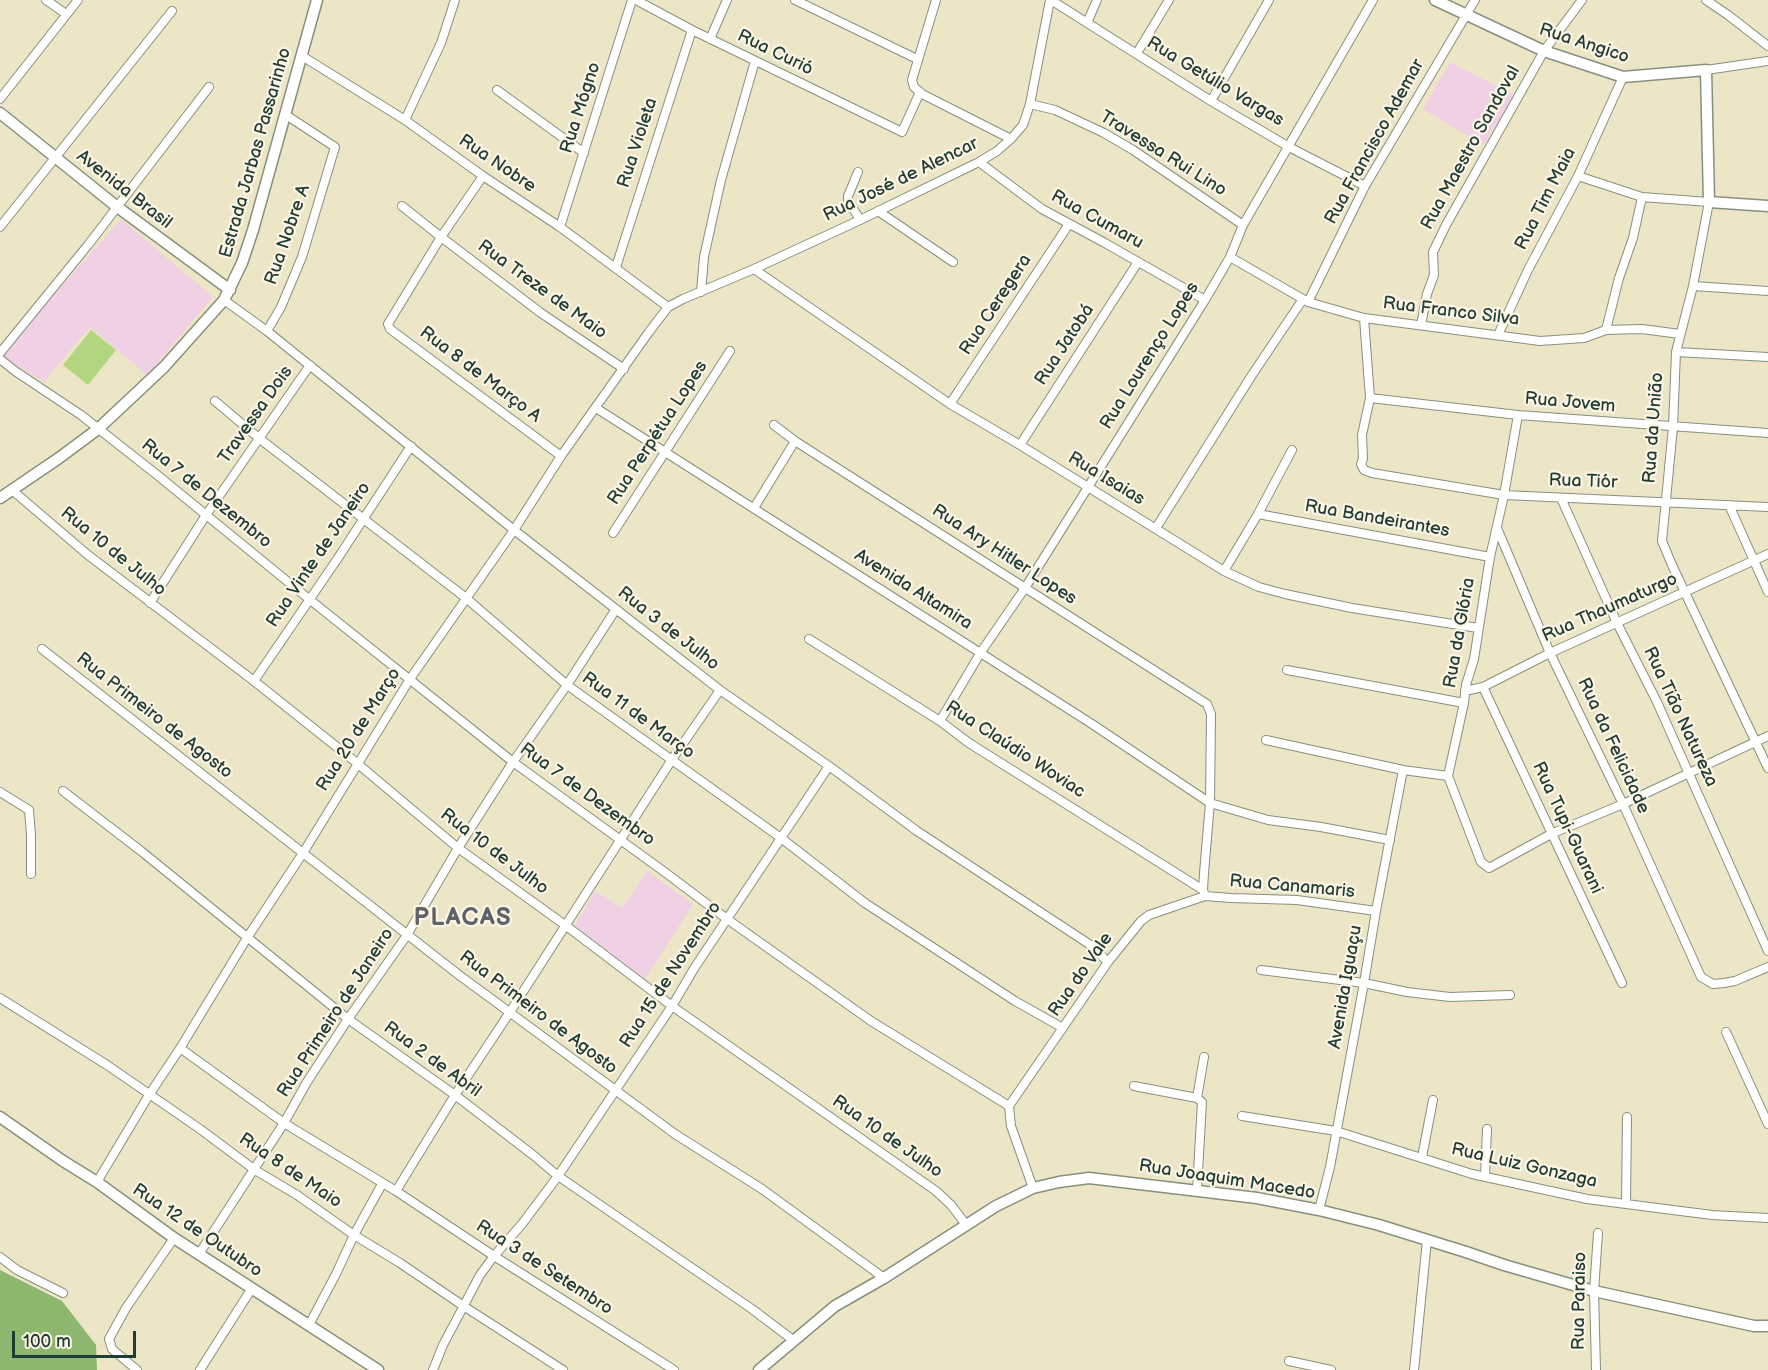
<!DOCTYPE html>
<meta charset="utf-8">
<style>
body{margin:0}
#map{position:relative;width:1768px;height:1370px;overflow:hidden;background:#ece5c6;font-family:"Balsamiq Sans",sans-serif}
canvas{display:block}
.scale{position:absolute;left:12px;top:1331px;width:124px;height:27px;box-sizing:border-box;border:3px solid #1f3d34;border-top:0;padding-left:8px;font-size:18px;line-height:21px;white-space:nowrap;color:#1f3d34;-webkit-text-stroke:4px #fcf5e5;paint-order:stroke}
</style>
<div id="map">
<canvas width="1768" height="1370"></canvas>
<div class="scale">100 m</div>
</div>
<script>
const g = document.querySelector('canvas').getContext('2d');
g.lineJoin = 'round';
function fillPath(path, color) { g.fillStyle = color; g.fill(path, 'evenodd'); }
const toPath = rows => new Path2D(rows.map(r => 'M' + r).join(''));
function strokePath(path, color, width, dash) { g.strokeStyle = color; g.lineWidth = width; g.lineCap = dash ? 'butt' : 'round'; g.setLineDash(dash || []); g.stroke(path); }
function write(font, color, halo, rows, align = 'center') {
  g.font = font + ' "Balsamiq Sans",sans-serif'; g.lineWidth = 4.5; g.setLineDash([]); g.textBaseline = 'middle'; g.strokeStyle = halo; g.fillStyle = color; for (const [text, x, y, turn = 0] of rows) {
    g.save(); g.translate(x, y); g.rotate((+turn || 0) * Math.PI / 180); g.textAlign = isNaN(turn) ? turn : align; if (halo) g.strokeText(text, 0, 0); g.fillText(text, 0, 0); g.restore();
  }
}
const built = toPath([
 [1450,62,1516,96,1483,145,1423,109],
 [121,219,213,297,147,375,90,327,44,382,2,356,53,296],
 [647,871,693,904,645,979,575,926,595,891,622,908]
]);
const green = toPath([
 [91,330,116,350,88,385,63,365]
]);
const forest = toPath([
 [0,1270,62,1301,96,1345,97,1370,0,1370]
]);
const minor = toPath([
 [46,0,66,14],
 [636,0,692,30,902,132,920,92],
 [795,0,917,59],
 [936,0,912,80,914,87,922,94,1011,139],
 [1051,0,1211,101,1289,147,1365,186],
 [1706,0,1728,15,1768,46],
 [1087,23,1097,0],
 [710,39,727,0],
 [1137,53,1169,0],
 [302,56,405,120,483,176,560,227,668,307],
 [1706,70,1768,61],
 [497,90,584,153],
 [0,99,78,0],
 [1211,101,1269,0],
 [1030,104,1055,110,1104,133,1133,150,1243,225],
 [405,120,441,43,455,0],
 [979,162,1042,209,1105,243,1205,300],
 [858,172,848,196,848,200,860,220],
 [483,176,441,237,388,324,390,329,561,456],
 [1578,176,1642,197,1709,202,1693,286,1676,352,1673,427,1662,541,1672,565,1768,768],
 [402,206,441,237,541,313,624,369],
 [878,211,953,262],
 [0,227,172,11],
 [560,227,632,0],
 [1230,257,1308,302,1364,318,1540,341,1584,338,1606,330,1642,329,1680,334],
 [616,267,692,30],
 [754,269,950,404,1020,445,1224,571,1259,587,1285,594,1352,608,1478,628],
 [1693,286,1768,291],
 [701,292,704,257,721,180,755,61],
 [224,300,267,331,514,530,720,690,829,766,917,831,1089,944,1108,962],
 [1308,302,1365,186,1475,0],
 [1364,318,1370,398,1362,435,1363,459,1361,464,1364,470,1372,473,1504,495,1768,507],
 [1421,325,1427,294,1434,275,1433,252,1446,225,1544,51,1582,0],
 [1606,330,1619,278,1633,238,1642,197],
 [267,331,281,307,302,257,335,147,286,115],
 [1498,335,1528,270,1578,176,1623,77],
 [1676,352,1768,357],
 [0,353,88,245,209,87],
 [0,359,15,371,81,415,156,474,309,599,513,762,666,873,727,919,871,1021,1009,1106],
 [1370,398,1518,415,1768,433],
 [215,401,260,439,466,598,567,685,781,838,865,903,1015,1001,1063,1028],
 [950,404,1069,224],
 [596,408,1092,724,1210,803,1268,820,1321,827,1390,840],
 [774,425,795,441,1207,704,1211,714,1210,803,1204,873,1203,890,1205,896],
 [1020,445,1138,262],
 [12,490,88,555,254,681,352,759,458,848,565,925,672,1006,936,1191,951,1205,967,1226],
 [1561,498,1617,623,1657,702,1768,951],
 [1729,505,1768,592],
 [754,508,795,441],
 [1258,514,1490,557],
 [1156,528,1252,375,1303,299],
 [1497,528,1550,653,1623,804,1701,977,1713,984,1724,983,1735,981,1768,967],
 [613,533,730,351],
 [1224,571,1258,514,1292,450],
 [150,603,206,515,310,365],
 [809,639,940,721,969,743,1203,890],
 [42,649,459,975,675,1134,762,1189,884,1278],
 [1287,670,1464,703],
 [254,681,338,558,411,446],
 [1483,687,1622,983],
 [1465,691,1483,687,1550,653,1768,554],
 [940,721,981,652,1025,588,1205,300,1230,257,1243,225,1373,0],
 [1266,740,1403,770,1448,776],
 [1448,776,1481,862,1489,868,1551,834,1623,804,1768,736],
 [1448,776,1464,703,1466,685,1474,659,1490,557,1504,495,1518,415],
 [63,791,141,851,348,1019,455,1095,533,1155,558,1176,752,1309,793,1340],
 [0,792,29,810,31,835,31,874],
 [1261,970,1364,983,1407,992,1450,997,1510,995],
 [0,998,107,1065,200,1129,255,1170,297,1195,354,1235,400,1263,465,1307,563,1370],
 [1726,1032,1768,1124],
 [180,1048,284,1123,396,1191,494,1256,674,1370],
 [1134,1086,1197,1098,1202,1102,1197,1189],
 [1197,1098,1204,1057],
 [1009,1106,1108,962,1141,921,1149,915,1205,896,1231,898,1297,900,1376,911],
 [1009,1106,1011,1126,1033,1188],
 [1242,1116,1336,1131,1472,1174,1587,1199,1712,1215,1768,1218],
 [1422,1157,1433,1100],
 [1485,1177,1487,1129],
 [97,1182,149,1095,179,1050,247,938,303,853,410,679,514,530,561,456,649,332,668,307,683,299,754,269,860,220,979,162,997,151,1011,139,1023,125,1030,104,1050,0],
 [396,1191,455,1095,510,1012,671,761,720,690],
 [1626,1204,1627,1117],
 [1319,1210,1330,1167,1364,983,1376,911,1403,770],
 [199,1254,284,1123,307,1082,348,1019,407,935,458,848,513,762,567,685,616,609],
 [0,1257,17,1270,63,1293],
 [309,1325,336,1274,354,1235,382,1184],
 [1289,1361,1331,1370],
 [137,1370,112,1349,109,1339,126,1308,174,1238],
 [200,1370,252,1288],
 [433,1370,443,1345,480,1275,494,1256,522,1224,558,1176,672,1006,695,967,829,766],
 [1414,1370,1427,1240],
 [1596,1370,1594,1291,1598,1233]
]);
const tertiary = toPath([
 [1435,0,1544,51,1623,77,1706,70,1709,202,1768,206],
 [0,113,116,206,230,290],
 [0,498,59,458,98,429,164,367,224,300,242,263,253,230,317,0],
 [0,1117,63,1161,97,1182,174,1238,378,1370],
 [759,1370,835,1306,884,1278,996,1206,1033,1188,1059,1182,1089,1178,1257,1198,1319,1210,1379,1225,1466,1252,1504,1265,1594,1291,1754,1326,1768,1326]
]);
const streetNames = [
 ["Rua Angico",1584,44,18],
 ["Rua Curió",775,53,26],
 ["Rua Getúlio Vargas",1215,82,31],
 ["Rua Mógno",581,108,-72],
 ["Rua Francisco Ademar",1375,142,-61],
 ["Rua Violeta",638,143,-72],
 ["Rua Maestro Sandoval",1471,148,-61],
 ["Estrada Jarbas Passarinho",256,153,-74],
 ["Travessa Rui Lino",1163,154,32],
 ["Rua Nobre",497,164,34],
 ["Rua José de Alencar",901,180,-26],
 ["Avenida Brasil",124,190,38],
 ["Rua Tim Maia",1546,199,-63],
 ["Rua Cumaru",1097,220,29],
 ["Rua Nobre A",288,235,-71],
 ["Rua Treze de Maio",542,290,36],
 ["Rua Ceregera",996,305,-57],
 ["Rua Franco Silva",1451,312,7],
 ["Rua Jatobá",1065,345,-57],
 ["Rua Lourenço Lopes",1150,356,-58],
 ["Rua 8 de Março A",480,375,37],
 ["Rua Jovem",1570,403,5],
 ["Travessa Dois",256,415,-55],
 ["Rua da União",1654,428,-86],
 ["Rua Perpétua Lopes",658,433,-57],
 ["Rua Isaias",1106,479,31],
 ["Rua Tiór",1583,482,2],
 ["Rua 7 de Dezembro",206,494,39],
 ["Rua Bandeirantes",1377,519,10],
 ["Rua 10 de Julho",113,552,39],
 ["Rua Vinte de Janeiro",319,555,-56],
 ["Rua Ary Hitler Lopes",1004,555,33],
 ["Avenida Altamira",913,590,32],
 ["Rua Thaumaturgo",1610,608,-24],
 ["Rua 3 de Julho",668,629,38],
 ["Rua da Glória",1460,633,-80],
 ["Rua Primeiro de Agosto",154,716,38],
 ["Rua 11 de Março",638,716,36],
 ["Rua Tião Natureza",1680,717,65],
 ["Rua 20 de Março",359,730,-58],
 ["Rua da Felicidade",1613,746,65],
 ["Rua Claúdio Woviac",1015,750,33],
 ["Rua 7 de Dezembro",587,795,36],
 ["Rua Tupi-Guarani",1567,828,65],
 ["Rua 10 de Julho",494,852,37],
 ["Rua Canamaris",1292,887,5],
 ["Rua 15 de Novembro",671,975,-57],
 ["Rua do Vale",1081,975,-55],
 ["Avenida Iguaçu",1346,987,-80],
 ["Rua Primeiro de Janeiro",336,1013,-57],
 ["Rua Primeiro de Agosto",538,1013,37],
 ["Rua 2 de Abril",432,1060,36],
 ["Rua 10 de Julho",887,1137,35],
 ["Rua Luiz Gonzaga",1524,1166,13],
 ["Rua 8 de Maio",290,1171,34],
 ["Rua Joaquim Macedo",1227,1180,9],
 ["Rua 12 de Outubro",197,1231,34],
 ["Rua 3 de Setembro",544,1268,33],
 ["Rua Paraiso",1580,1301,-89]
];
const districtNames = [
 ["PLACAS",463,919]
];
fillPath(built, '#f0d0e4');
fillPath(green, '#b2d67f');
fillPath(forest, '#8db76e');
strokePath(minor, '#86917d', 10);
strokePath(tertiary, '#86917d', 13);
strokePath(minor, '#fff', 8);
strokePath(tertiary, '#fff', 10);
write('18px', '#1f3d34', '#fcf5e5', streetNames);
g.letterSpacing = '1.5px';
write('bold 24px', '#5f6268', '#fcf5e5', districtNames);
g.letterSpacing = '0px';
</script>
